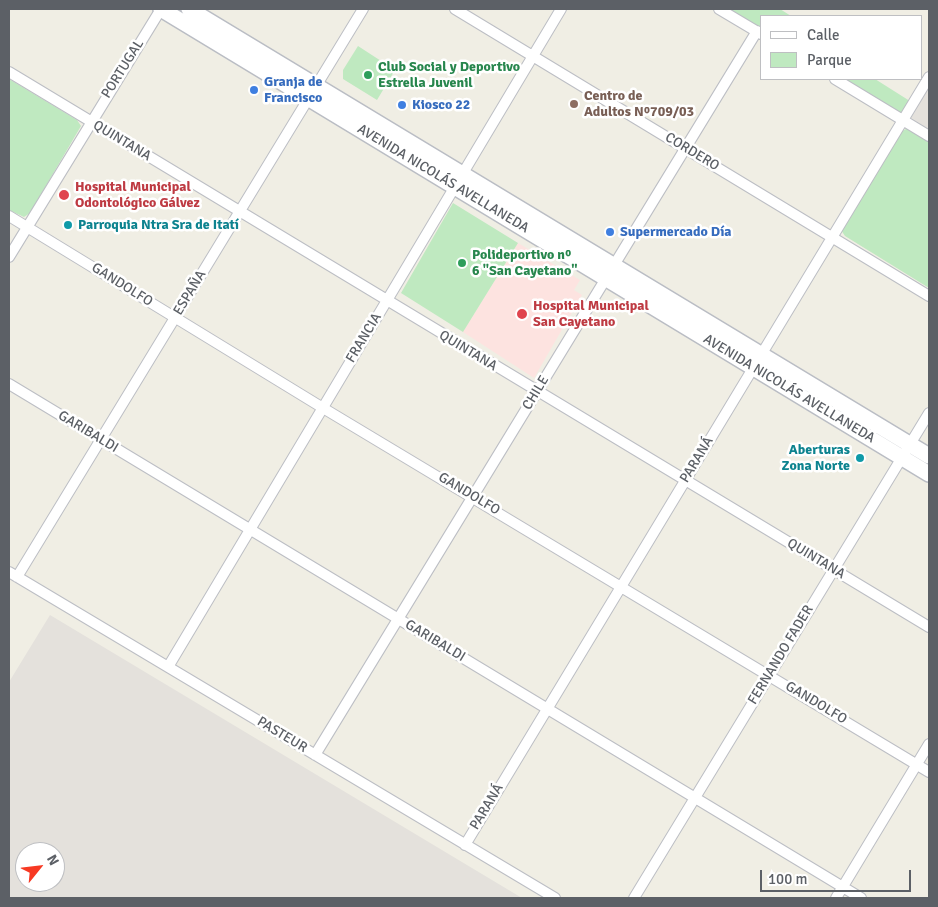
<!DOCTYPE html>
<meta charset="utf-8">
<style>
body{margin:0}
#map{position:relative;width:938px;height:907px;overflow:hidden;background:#f0eee4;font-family:Signika,sans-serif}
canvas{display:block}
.frame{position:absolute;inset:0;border:10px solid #5c6066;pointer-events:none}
.legend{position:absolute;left:760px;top:15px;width:162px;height:65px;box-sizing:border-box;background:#fff;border:1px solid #bebfc2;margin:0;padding:6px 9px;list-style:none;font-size:15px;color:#5c6066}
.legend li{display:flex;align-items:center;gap:10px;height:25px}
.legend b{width:25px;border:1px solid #bebfc2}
.north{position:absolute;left:15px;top:842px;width:50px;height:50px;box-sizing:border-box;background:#fff;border:1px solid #bebfc2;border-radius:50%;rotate:61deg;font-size:14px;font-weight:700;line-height:20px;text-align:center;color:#5c6066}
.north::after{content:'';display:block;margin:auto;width:18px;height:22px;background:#f73923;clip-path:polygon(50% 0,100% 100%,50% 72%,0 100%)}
.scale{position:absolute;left:760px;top:870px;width:151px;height:22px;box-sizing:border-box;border:2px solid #5c6066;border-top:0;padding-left:6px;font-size:15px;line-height:18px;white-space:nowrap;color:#5c6066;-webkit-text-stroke:4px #fff;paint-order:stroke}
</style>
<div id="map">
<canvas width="938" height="907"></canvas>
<div class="frame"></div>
<ul class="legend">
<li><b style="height:6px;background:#fff"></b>Calle</li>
<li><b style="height:14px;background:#bfe9c0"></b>Parque</li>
</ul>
<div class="north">N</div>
<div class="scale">100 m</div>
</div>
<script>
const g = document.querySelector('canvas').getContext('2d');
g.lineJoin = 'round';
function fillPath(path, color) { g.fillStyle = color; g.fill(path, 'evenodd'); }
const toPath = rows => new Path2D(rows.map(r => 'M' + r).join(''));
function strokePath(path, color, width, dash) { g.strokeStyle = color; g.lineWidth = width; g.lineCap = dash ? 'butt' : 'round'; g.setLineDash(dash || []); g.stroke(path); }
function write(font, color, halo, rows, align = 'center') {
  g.font = font + ' Signika,sans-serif'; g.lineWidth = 5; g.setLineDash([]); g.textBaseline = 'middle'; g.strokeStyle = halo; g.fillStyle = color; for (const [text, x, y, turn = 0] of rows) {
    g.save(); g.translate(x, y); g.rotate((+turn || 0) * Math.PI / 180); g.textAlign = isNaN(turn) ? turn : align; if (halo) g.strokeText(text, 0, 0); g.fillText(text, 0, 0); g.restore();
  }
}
const industrial = toPath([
 [929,87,929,129,910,117],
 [50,615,522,898,9,898,9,682],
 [25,852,55,852,55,882,25,882]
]);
const medical = toPath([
 [518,243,580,280,574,290,582,295,534,378,463,332]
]);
const green = toPath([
 [719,9,780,9,791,16,762,16,762,35],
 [358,46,395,70,377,100,343,79,343,70],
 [9,79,77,120,81,126,30,213,24,217,9,210],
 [835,79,875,79,913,103,902,119],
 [908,128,929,140,929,288,845,236,841,230,902,131],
 [453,203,518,243,463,332,401,293]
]);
const street = toPath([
 [455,9,929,296],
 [719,9,761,34],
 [9,72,929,627],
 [835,79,929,136],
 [9,216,323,408,929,772],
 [9,257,161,9],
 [9,384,861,898],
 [9,572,555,898],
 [17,577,363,9],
 [168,667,561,9],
 [315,755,757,31],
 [465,845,929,77],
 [634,898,929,413],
 [836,898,929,744]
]);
const secondary = toPath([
 [161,9,929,474],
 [189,9,929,456]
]);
const markers = [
 [368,75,5,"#2e9e5b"],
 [254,90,5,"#3f7fe0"],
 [574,104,5,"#8d6e63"],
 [402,105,5,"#3f7fe0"],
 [64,195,6,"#e0444e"],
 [68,225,5,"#0f9aa8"],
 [610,232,5,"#3f7fe0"],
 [462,263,5,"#2e9e5b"],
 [522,314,6,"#e0444e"],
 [860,458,5,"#0f9aa8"]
];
const leisureNames = [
 ["Club Social y Deportivo",378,67],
 ["Estrella Juvenil",378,83],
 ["Polideportivo nº",472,255],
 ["6 \"San Cayetano\"",472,271]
];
const streetNames = [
 ["PORTUGAL",123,69,-58],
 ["QUINTANA",122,141,31],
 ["CORDERO",692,152,31],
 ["AVENIDA NICOLÁS AVELLANEDA",443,179,31],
 ["GANDOLFO",122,285,32],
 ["ESPAÑA",190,293,-59],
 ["FRANCIA",364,338,-59],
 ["QUINTANA",468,351,31],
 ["AVENIDA NICOLÁS AVELLANEDA",789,389,31],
 ["CHILE",536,393,-59],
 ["GARIBALDI",88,432,31],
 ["PARANÁ",697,460,-59],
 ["GANDOLFO",469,494,31],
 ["QUINTANA",816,559,31],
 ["GARIBALDI",435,641,31],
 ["FERNANDO FADER",781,655,-59],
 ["GANDOLFO",816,703,31],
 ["PASTEUR",282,735,31],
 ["PARANÁ",487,807,-59]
];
const shopNames = [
 ["Granja de",264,82],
 ["Francisco",264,98],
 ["Kiosco 22",412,105],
 ["Supermercado Día",620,232]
];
const educationNames = [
 ["Centro de",584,96],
 ["Adultos Nº709/03",584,112]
];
const healthNames = [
 ["Hospital Municipal",75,187],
 ["Odontológico Gálvez",75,203],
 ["Hospital Municipal",533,306],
 ["San Cayetano",533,322]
];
const cultureNames = [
 ["Parroquia Ntra Sra de Itatí",78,225],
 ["Aberturas",850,450,"right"],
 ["Zona Norte",850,466,"right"]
];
fillPath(industrial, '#e4e1dc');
fillPath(medical, '#fde3e0');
fillPath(green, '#bfe9c0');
strokePath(street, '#bcbec4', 12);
strokePath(secondary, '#babdc4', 18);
strokePath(street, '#fff', 10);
strokePath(secondary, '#fff', 15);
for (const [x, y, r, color] of markers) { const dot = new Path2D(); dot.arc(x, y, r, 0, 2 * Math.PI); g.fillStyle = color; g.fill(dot); strokePath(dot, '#fff', 2); }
write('bold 14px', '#27864d', '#fff', leisureNames, 'left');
write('14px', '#5c6066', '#fff', streetNames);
write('bold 14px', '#366cbe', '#fff', shopNames, 'left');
write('bold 14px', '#785e54', '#fff', educationNames, 'left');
write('bold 14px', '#be3a42', '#fff', healthNames, 'left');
write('bold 14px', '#0d838f', '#fff', cultureNames, 'left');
</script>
